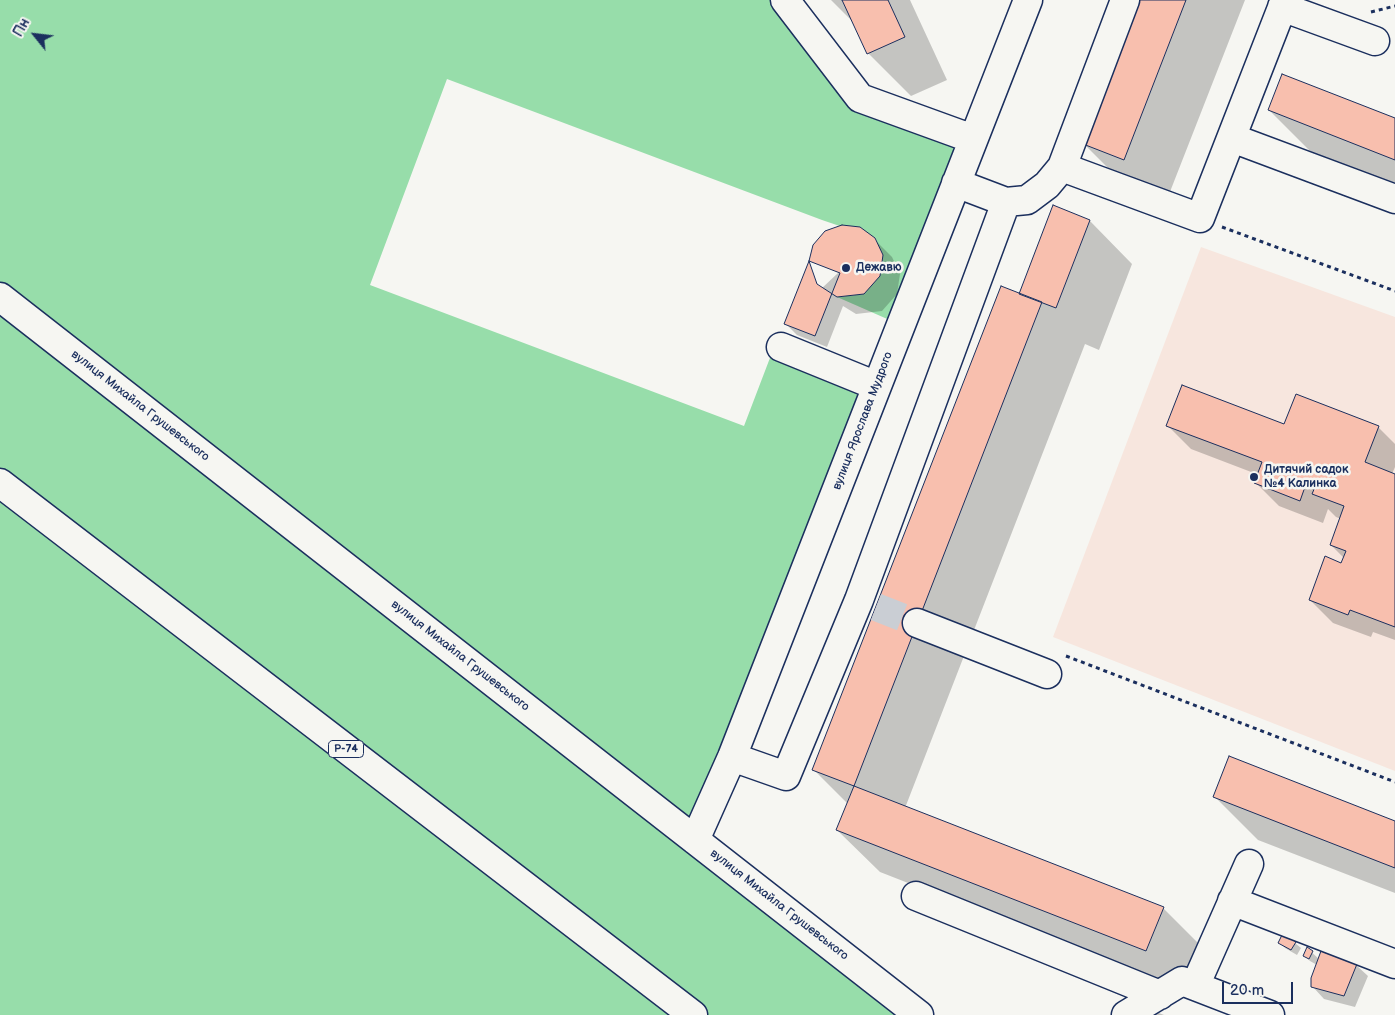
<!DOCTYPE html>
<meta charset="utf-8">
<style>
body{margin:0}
#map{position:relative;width:1395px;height:1015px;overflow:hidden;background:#f6f6f2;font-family:"Balsamiq Sans",sans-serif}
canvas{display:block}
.north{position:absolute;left:10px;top:10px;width:50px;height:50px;-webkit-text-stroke:4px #f6f6f2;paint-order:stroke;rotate:299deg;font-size:14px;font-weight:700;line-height:20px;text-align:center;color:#1b2f5e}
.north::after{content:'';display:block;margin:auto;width:18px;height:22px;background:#1b2f5e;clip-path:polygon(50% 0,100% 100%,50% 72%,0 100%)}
.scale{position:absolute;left:1222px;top:982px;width:71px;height:22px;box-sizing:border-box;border:2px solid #1b2f5e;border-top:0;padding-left:6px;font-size:15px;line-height:18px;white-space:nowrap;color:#1b2f5e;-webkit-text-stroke:4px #f6f6f2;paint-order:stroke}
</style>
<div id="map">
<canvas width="1395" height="1015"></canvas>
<div class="north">Пн</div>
<div class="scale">20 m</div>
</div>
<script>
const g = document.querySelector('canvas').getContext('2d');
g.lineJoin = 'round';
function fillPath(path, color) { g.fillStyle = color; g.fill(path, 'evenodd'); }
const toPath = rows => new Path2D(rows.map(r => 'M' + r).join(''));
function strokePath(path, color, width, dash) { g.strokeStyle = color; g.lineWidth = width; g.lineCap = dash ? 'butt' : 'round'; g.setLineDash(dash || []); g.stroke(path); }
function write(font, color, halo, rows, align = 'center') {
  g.font = font + ' "Balsamiq Sans",sans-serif'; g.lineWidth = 5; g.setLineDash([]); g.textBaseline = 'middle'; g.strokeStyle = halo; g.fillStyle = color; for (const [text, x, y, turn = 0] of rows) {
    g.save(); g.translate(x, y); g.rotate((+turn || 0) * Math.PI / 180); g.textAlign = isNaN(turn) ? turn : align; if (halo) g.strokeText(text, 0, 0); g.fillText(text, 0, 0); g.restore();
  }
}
const built = toPath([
 [1201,247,1395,317,1395,771,1053,637]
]);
const green = toPath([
 [0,0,785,0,860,98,973,139,901,325,837,297,864,294,883,255,875,238,822,220,447,79,370,285,744,426,773,350,877,386,696,840,919,1015,0,1015]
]);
const shadow = toPath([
 [831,0,910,0,947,80,911,96,869,54,855,24],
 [1141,0,1245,0,1166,202,1127,187,1084,144],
 [1269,110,1395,120,1395,185,1312,153],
 [1054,207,1090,221,1132,264,1099,350,1085,344,905,808,1163,908,1206,951,1189,993,880,872,837,830,848,804,814,770,1020,295],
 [874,239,892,257,900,274,897,294,882,311,856,314,843,306,827,347,797,335,785,323],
 [1168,426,1378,427,1395,444,1395,467,1392,474,1395,475,1395,640,1373,632,1371,637,1333,623,1310,600,1342,564,1344,558,1331,545,1341,519,1336,517,1328,509,1323,523,1279,506,1256,483,1259,475,1191,449],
 [1215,797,1395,822,1395,893,1258,840],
 [1280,943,1295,943,1301,948,1297,955,1285,948],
 [1308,949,1319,959,1356,965,1368,976,1355,1007,1324,999,1313,987,1317,965,1310,961,1304,955],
 [1154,1011,1164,1015,1152,1015]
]);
const building = toPath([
 [842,0,888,0,905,37,867,54,842,0],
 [1139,0,1186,0,1124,160,1083,144,1139,0],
 [1282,74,1395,118,1395,160,1268,110,1282,74],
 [1053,205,1090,220,1056,308,1019,294,1053,205],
 [842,225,860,227,875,238,883,255,880,276,864,294,837,297,817,284,809,261,813,245,825,231,842,225],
 [809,261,840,273,815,336,784,324,809,261],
 [1001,286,1042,302,854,786,812,770,1001,286],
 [1182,385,1284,424,1296,394,1379,426,1365,462,1395,474,1395,627,1350,610,1348,615,1309,600,1325,556,1341,563,1346,551,1330,545,1344,506,1312,494,1315,487,1306,484,1300,501,1254,483,1262,462,1166,426,1182,385],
 [1229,756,1395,821,1395,868,1213,797,1229,756],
 [854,786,1164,907,1146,951,836,830,854,786],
 [1283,933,1296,942,1291,950,1278,943,1283,933],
 [1307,947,1313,951,1309,959,1303,956,1307,947],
 [1321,951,1357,964,1344,996,1311,987,1311,978,1321,951]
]);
const minorTunnel = toPath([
 [876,607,917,623]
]);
const path = toPath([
 [1371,12,1395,6],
 [1222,227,1395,291],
 [1066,656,1395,782]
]);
const minor = toPath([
 [785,0,860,98,973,139],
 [1282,7,1375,41],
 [1232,138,1395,199],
 [1062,167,1200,218,1285,0],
 [956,183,1006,202,1027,200,1047,185,1062,167,1125,0],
 [0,297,919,1015],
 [781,347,877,386],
 [917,623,1047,674],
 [732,757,786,776,859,600,1006,202],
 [695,840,732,757,1028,0],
 [916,896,1160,995],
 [1232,901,1395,964],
 [1195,986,1249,864],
 [1126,1015,1182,981,1270,1015]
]);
const major = toPath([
 [0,483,693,1015]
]);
const markers = [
 [846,268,5,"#1b2f5e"],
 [1254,477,5,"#1b2f5e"]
];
const shields = [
 [346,749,35]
];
const shieldNames = [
 ["Р-74",346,749]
];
const poiNames = [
 ["Дежавю",856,268],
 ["Дитячий садок",1264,470],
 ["№4 Калинка",1264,484]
];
const streetNames = [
 ["вулиця Михайла Грушевського",140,406,38],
 ["вулиця Ярослава Мудрого",863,421,-69],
 ["вулиця Михайла Грушевського",460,656,38],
 ["вулиця Михайла Грушевського",779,905,38]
];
fillPath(built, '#f7e6de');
fillPath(green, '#97ddaa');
fillPath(shadow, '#0003');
fillPath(building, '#f8bfae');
strokePath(building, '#1b2f5e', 1);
strokePath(minorTunnel, '#caced4', 28, [28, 14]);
strokePath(minor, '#1b2f5e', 31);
strokePath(major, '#1b2f5e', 31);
strokePath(path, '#1b2f5e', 3, [4, 4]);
strokePath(minor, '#f6f6f2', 28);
strokePath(major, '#f6f6f2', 28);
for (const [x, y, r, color] of markers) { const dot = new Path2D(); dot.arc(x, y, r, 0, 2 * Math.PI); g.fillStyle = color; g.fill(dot); strokePath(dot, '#f6f6f2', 2); }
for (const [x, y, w] of shields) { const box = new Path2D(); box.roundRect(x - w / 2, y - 8.5, w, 17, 4); g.fillStyle = '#f6f6f2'; g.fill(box); strokePath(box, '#1b2f5e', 1); }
write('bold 11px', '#1b2f5e', null, shieldNames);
write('bold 12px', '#1b2f5e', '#f6f6f2', poiNames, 'left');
write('12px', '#1b2f5e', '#f6f6f2', streetNames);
</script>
